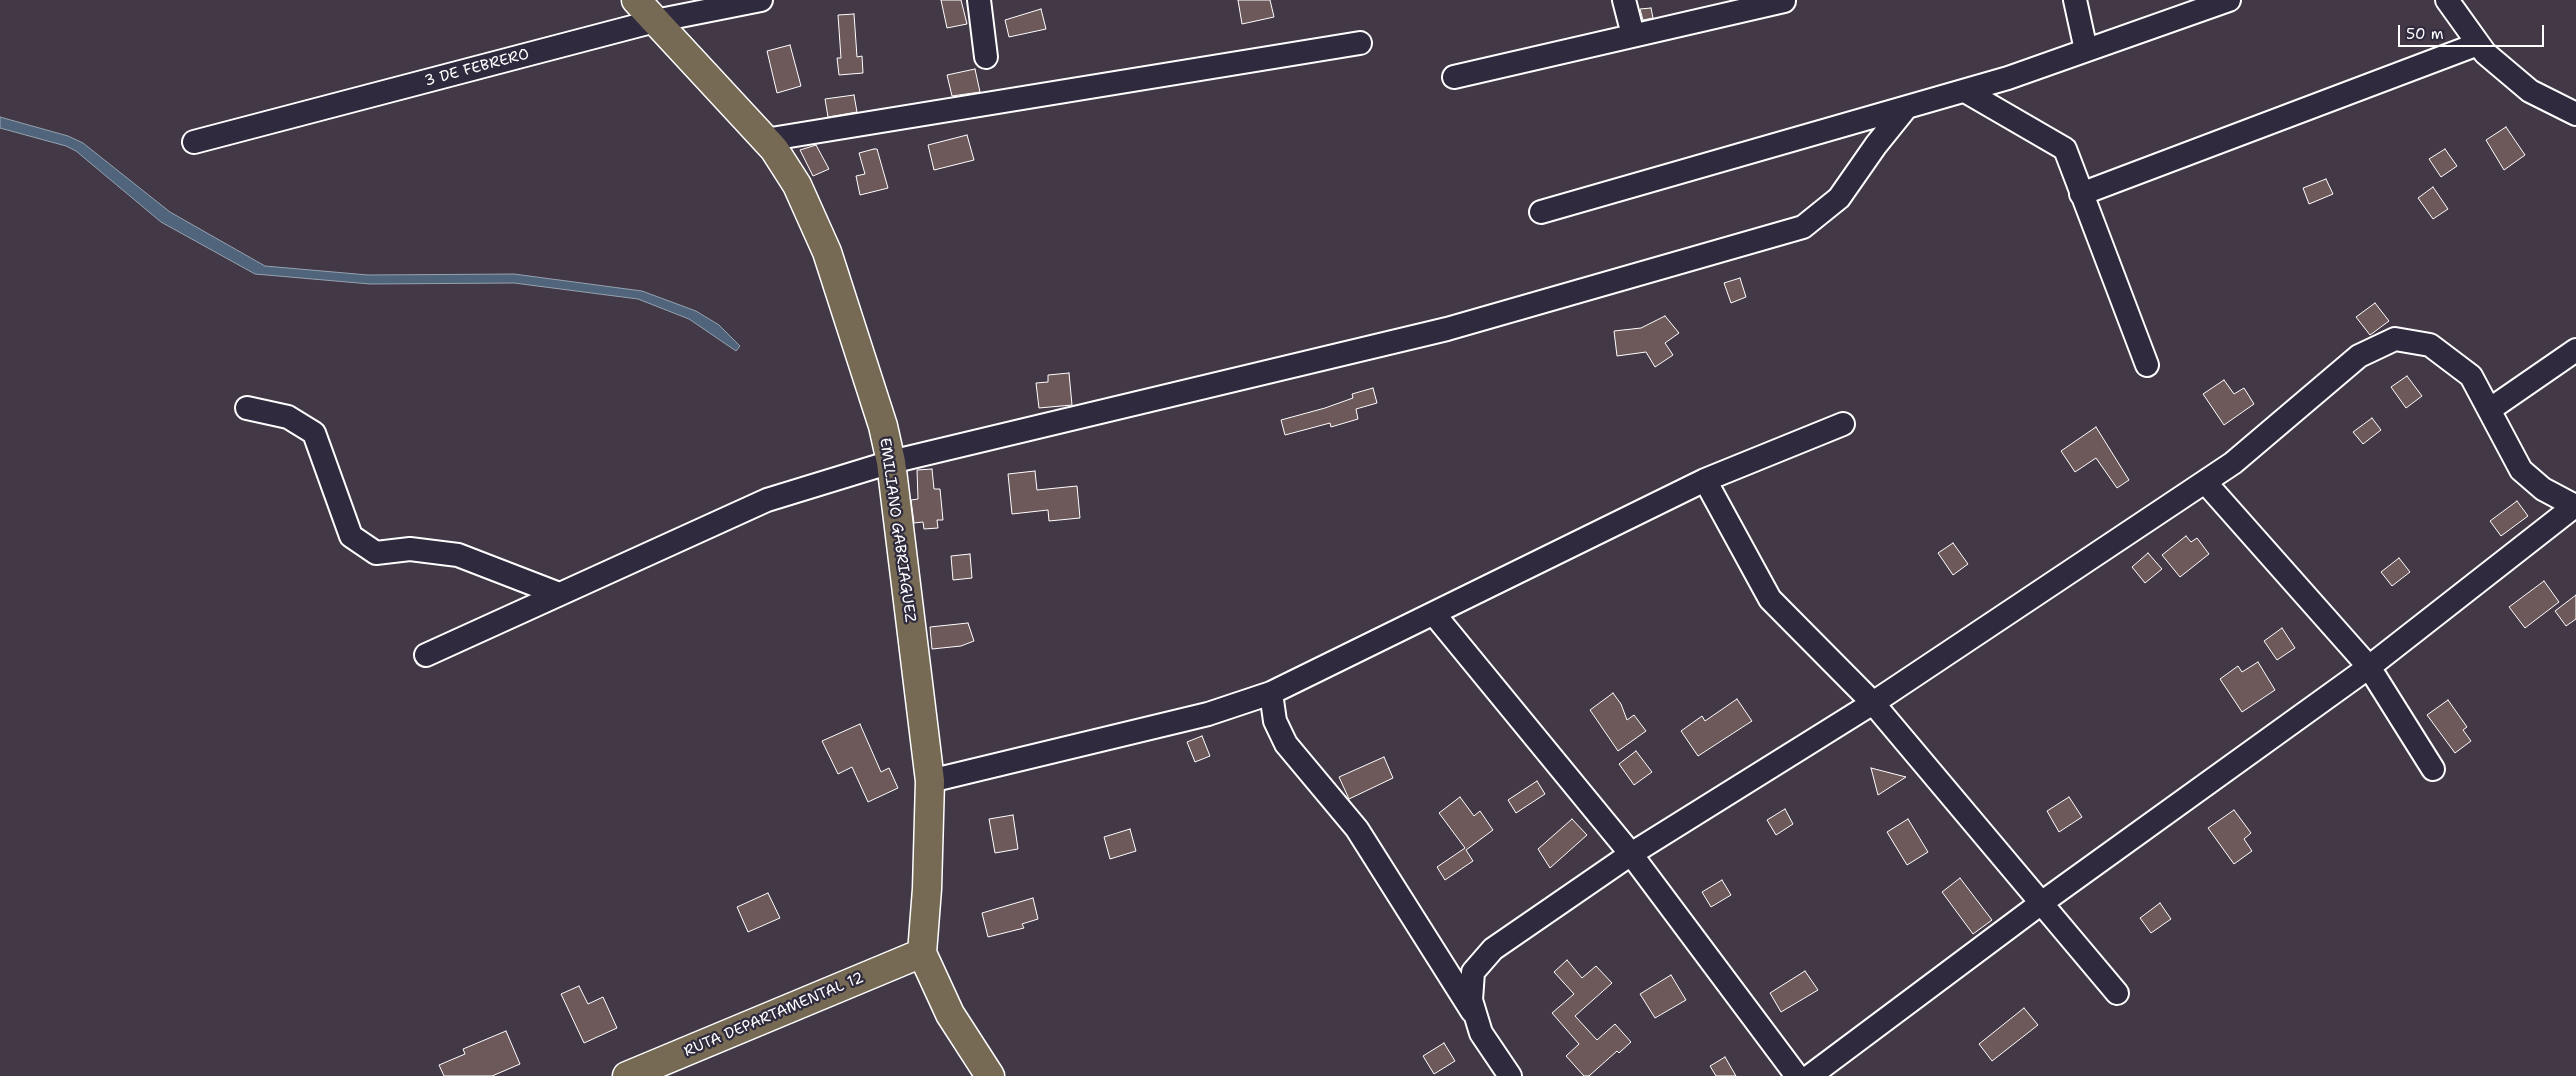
<!DOCTYPE html>
<style>
body{margin:0}
#map{position:relative;width:2576px;height:1076px;overflow:hidden;background:#423846;font-family:"Shantell Sans",sans-serif}
canvas{display:block}
.scale{position:absolute;left:2398px;top:25px;width:146px;height:22px;box-sizing:border-box;border:2px solid #fff;border-top:0;padding-left:6px;font-size:15px;line-height:18px;white-space:nowrap;color:#fff;-webkit-text-stroke:4px #2f2a3d;paint-order:stroke}
</style>
<div id="map">
<canvas width="2576" height="1076"></canvas>
<div class="scale">50 m</div>
</div>
<script>
const g = document.querySelector('canvas').getContext('2d');
g.lineJoin = 'round';
function fillPath(path, color) { g.fillStyle = color; g.fill(path, 'evenodd'); }
const toPath = rows => new Path2D(rows.map(r => 'M' + r).join(''));
function strokePath(path, color, width, dash) { g.strokeStyle = color; g.lineWidth = width; g.lineCap = dash ? 'butt' : 'round'; g.setLineDash(dash || []); g.stroke(path); }
function write(font, color, halo, rows, align = 'center') {
  g.font = font + ' "Shantell Sans",sans-serif'; g.lineWidth = 4.5; g.setLineDash([]); g.textBaseline = 'middle'; g.strokeStyle = halo; g.fillStyle = color; for (const [text, x, y, turn = 0] of rows) {
    g.save(); g.translate(x, y); g.rotate((+turn || 0) * Math.PI / 180); g.textAlign = isNaN(turn) ? turn : align; if (halo) g.strokeText(text, 0, 0); g.fillText(text, 0, 0); g.restore();
  }
}
const water = toPath([
 [0,117,68,136,83,143,170,212,265,266,368,275,514,274,642,291,696,311,719,325,740,346,736,351,689,319,638,299,514,283,370,284,255,274,161,222,76,151,66,146,0,128,0,117]
]);
const building = toPath([
 [941,0,961,0,967,24,947,28,941,0],
 [1238,0,1270,0,1274,17,1242,24,1238,0],
 [1651,8,1653,18,1643,20,1640,9,1651,8],
 [1041,9,1046,29,1009,37,1005,20,1041,9],
 [854,14,857,57,862,56,863,73,839,75,837,58,841,58,838,15,854,14],
 [790,45,801,86,777,93,767,51,790,45],
 [975,69,980,92,952,96,947,75,975,69],
 [854,95,857,112,828,117,825,99,854,95],
 [2506,127,2525,155,2504,170,2486,140,2506,127],
 [967,135,974,160,934,170,928,145,967,135],
 [816,145,829,169,813,176,800,150,816,145],
 [874,149,877,149,888,188,860,195,856,176,865,174,859,153,874,149],
 [2445,149,2457,166,2441,177,2429,159,2445,149],
 [2326,179,2333,194,2309,204,2303,188,2326,179],
 [2433,187,2448,209,2433,219,2418,198,2433,187],
 [1740,278,1746,297,1731,303,1724,283,1740,278],
 [2375,303,2389,321,2370,335,2356,317,2375,303],
 [1665,316,1679,333,1665,343,1673,355,1655,367,1646,352,1617,356,1614,331,1641,328,1665,316],
 [1069,373,1072,405,1039,408,1036,383,1048,382,1048,375,1069,373],
 [2407,376,2422,396,2406,408,2391,387,2407,376],
 [2224,380,2234,394,2244,388,2254,404,2224,425,2203,394,2224,380],
 [1373,388,1377,403,1356,409,1358,419,1331,427,1330,423,1285,435,1281,420,1325,408,1353,398,1352,394,1373,388],
 [2372,418,2381,430,2363,444,2353,432,2372,418],
 [2096,427,2129,480,2117,488,2096,458,2075,472,2061,451,2096,427],
 [932,469,934,489,940,489,943,520,937,520,938,528,924,529,923,522,914,523,911,500,918,499,917,470,932,469],
 [1035,471,1037,490,1077,486,1080,518,1049,521,1048,510,1012,514,1008,474,1035,471],
 [2517,501,2528,516,2501,536,2490,521,2517,501],
 [2186,536,2191,542,2197,538,2209,554,2180,577,2162,555,2186,536],
 [1953,543,1968,564,1953,575,1938,553,1953,543],
 [2148,553,2162,569,2145,583,2132,567,2148,553],
 [970,554,972,578,953,580,951,556,970,554],
 [2399,558,2410,572,2392,586,2381,572,2399,558],
 [2544,581,2559,602,2525,628,2509,607,2544,581],
 [2576,595,2576,619,2566,626,2555,611,2576,595],
 [968,623,974,641,961,646,932,649,930,627,968,623],
 [2282,628,2295,648,2277,660,2264,641,2282,628],
 [2258,662,2275,690,2242,712,2220,679,2238,666,2242,672,2258,662],
 [1613,693,1621,704,1627,720,1634,715,1646,731,1618,751,1590,710,1613,693],
 [1737,699,1752,721,1698,756,1681,731,1702,716,1705,721,1737,699],
 [2448,700,2467,727,2463,730,2471,741,2455,753,2427,715,2448,700],
 [860,724,881,772,889,768,898,788,868,802,852,767,838,774,822,741,860,724],
 [1202,736,1210,756,1195,762,1187,742,1202,736],
 [1636,751,1652,772,1634,785,1619,764,1636,751],
 [1384,757,1393,778,1349,799,1339,777,1384,757],
 [1871,768,1906,777,1878,795,1871,768],
 [1537,781,1545,794,1516,813,1508,800,1537,781],
 [1460,797,1474,816,1480,811,1493,830,1466,850,1473,861,1445,880,1437,867,1465,848,1439,813,1460,797],
 [2069,797,2082,817,2059,832,2047,811,2069,797],
 [1785,809,1793,824,1776,835,1767,820,1785,809],
 [2234,810,2251,833,2244,839,2252,851,2234,864,2208,828,2234,810],
 [1013,815,1018,849,995,853,989,819,1013,815],
 [1572,819,1587,835,1550,868,1538,849,1572,819],
 [1908,819,1928,852,1907,865,1887,832,1908,819],
 [1130,829,1136,851,1110,859,1104,837,1130,829],
 [1960,878,1992,920,1973,934,1942,892,1960,878],
 [1722,880,1731,895,1711,907,1702,892,1722,880],
 [768,893,780,918,748,932,737,907,768,893],
 [1033,898,1038,919,1022,924,1024,928,988,937,982,913,1033,898],
 [2160,903,2171,919,2151,933,2140,918,2160,903],
 [1567,960,1582,978,1596,966,1612,983,1575,1016,1597,1040,1615,1024,1631,1042,1619,1053,1617,1051,1589,1076,1584,1076,1566,1056,1579,1044,1552,1013,1574,994,1554,972,1567,960],
 [1805,971,1818,990,1781,1012,1770,993,1805,971],
 [1671,975,1686,1000,1655,1018,1640,994,1671,975],
 [579,986,588,1004,603,997,617,1028,584,1043,561,994,579,986],
 [2024,1008,2038,1025,1992,1061,1979,1044,2024,1008],
 [506,1031,520,1064,492,1076,444,1076,439,1065,465,1054,463,1049,506,1031],
 [1444,1043,1455,1061,1434,1074,1423,1056,1444,1043],
 [1725,1057,1736,1076,1716,1076,1710,1066,1725,1057]
]);
const minor = toPath([
 [979,0,986,57],
 [1624,0,1633,35],
 [2075,0,2086,50],
 [2447,0,2485,53,2530,91,2576,114],
 [1454,77,1784,1],
 [1965,91,2065,149,2147,365],
 [765,140,1360,43],
 [194,142,655,21,761,0],
 [2081,194,2478,44],
 [1541,212,2008,78,2229,0],
 [247,408,288,417,314,433,351,536,376,553,410,549,458,555,559,594],
 [2489,410,2576,350],
 [1705,480,1770,599,1873,703,2117,993],
 [2205,482,2369,667,2433,769],
 [1434,614,1631,854,1797,1076],
 [426,655,767,500,891,462,1447,329,1803,227,1839,198,1876,145,1905,109],
 [1271,693,1275,721,1286,744,1357,829,1472,1011],
 [930,781,1208,714,1271,693,1705,480,1843,424],
 [1510,1076,1481,1033,1471,1000,1473,972,1493,949,1631,854,1873,703,2233,463,2359,356,2395,339,2430,345,2471,376,2521,470,2543,489,2575,506],
 [1810,1076,2040,904,2369,667,2576,505]
]);
const major = toPath([
 [636,0,774,149,797,185,827,252,883,426,891,462,930,781,927,889,922,953,950,1014,990,1076],
 [627,1076,922,953]
]);
const streetNames = [
 ["3 DE FEBRERO",477,68,-15],
 ["EMILIANO GABRIAGUEZ",897,530,82],
 ["RUTA DEPARTAMENTAL 12",774,1015,-23]
];
fillPath(water, '#50647b');
strokePath(water, '#96a2b0', 1);
fillPath(building, '#6d585a');
strokePath(building, '#fff', 1);
strokePath(minor, '#fff', 26);
strokePath(major, '#fff', 31);
strokePath(minor, '#2f2a3d', 22);
strokePath(major, '#766a54', 28);
write('15px', '#fff', '#2f2a3d', streetNames);
</script>
